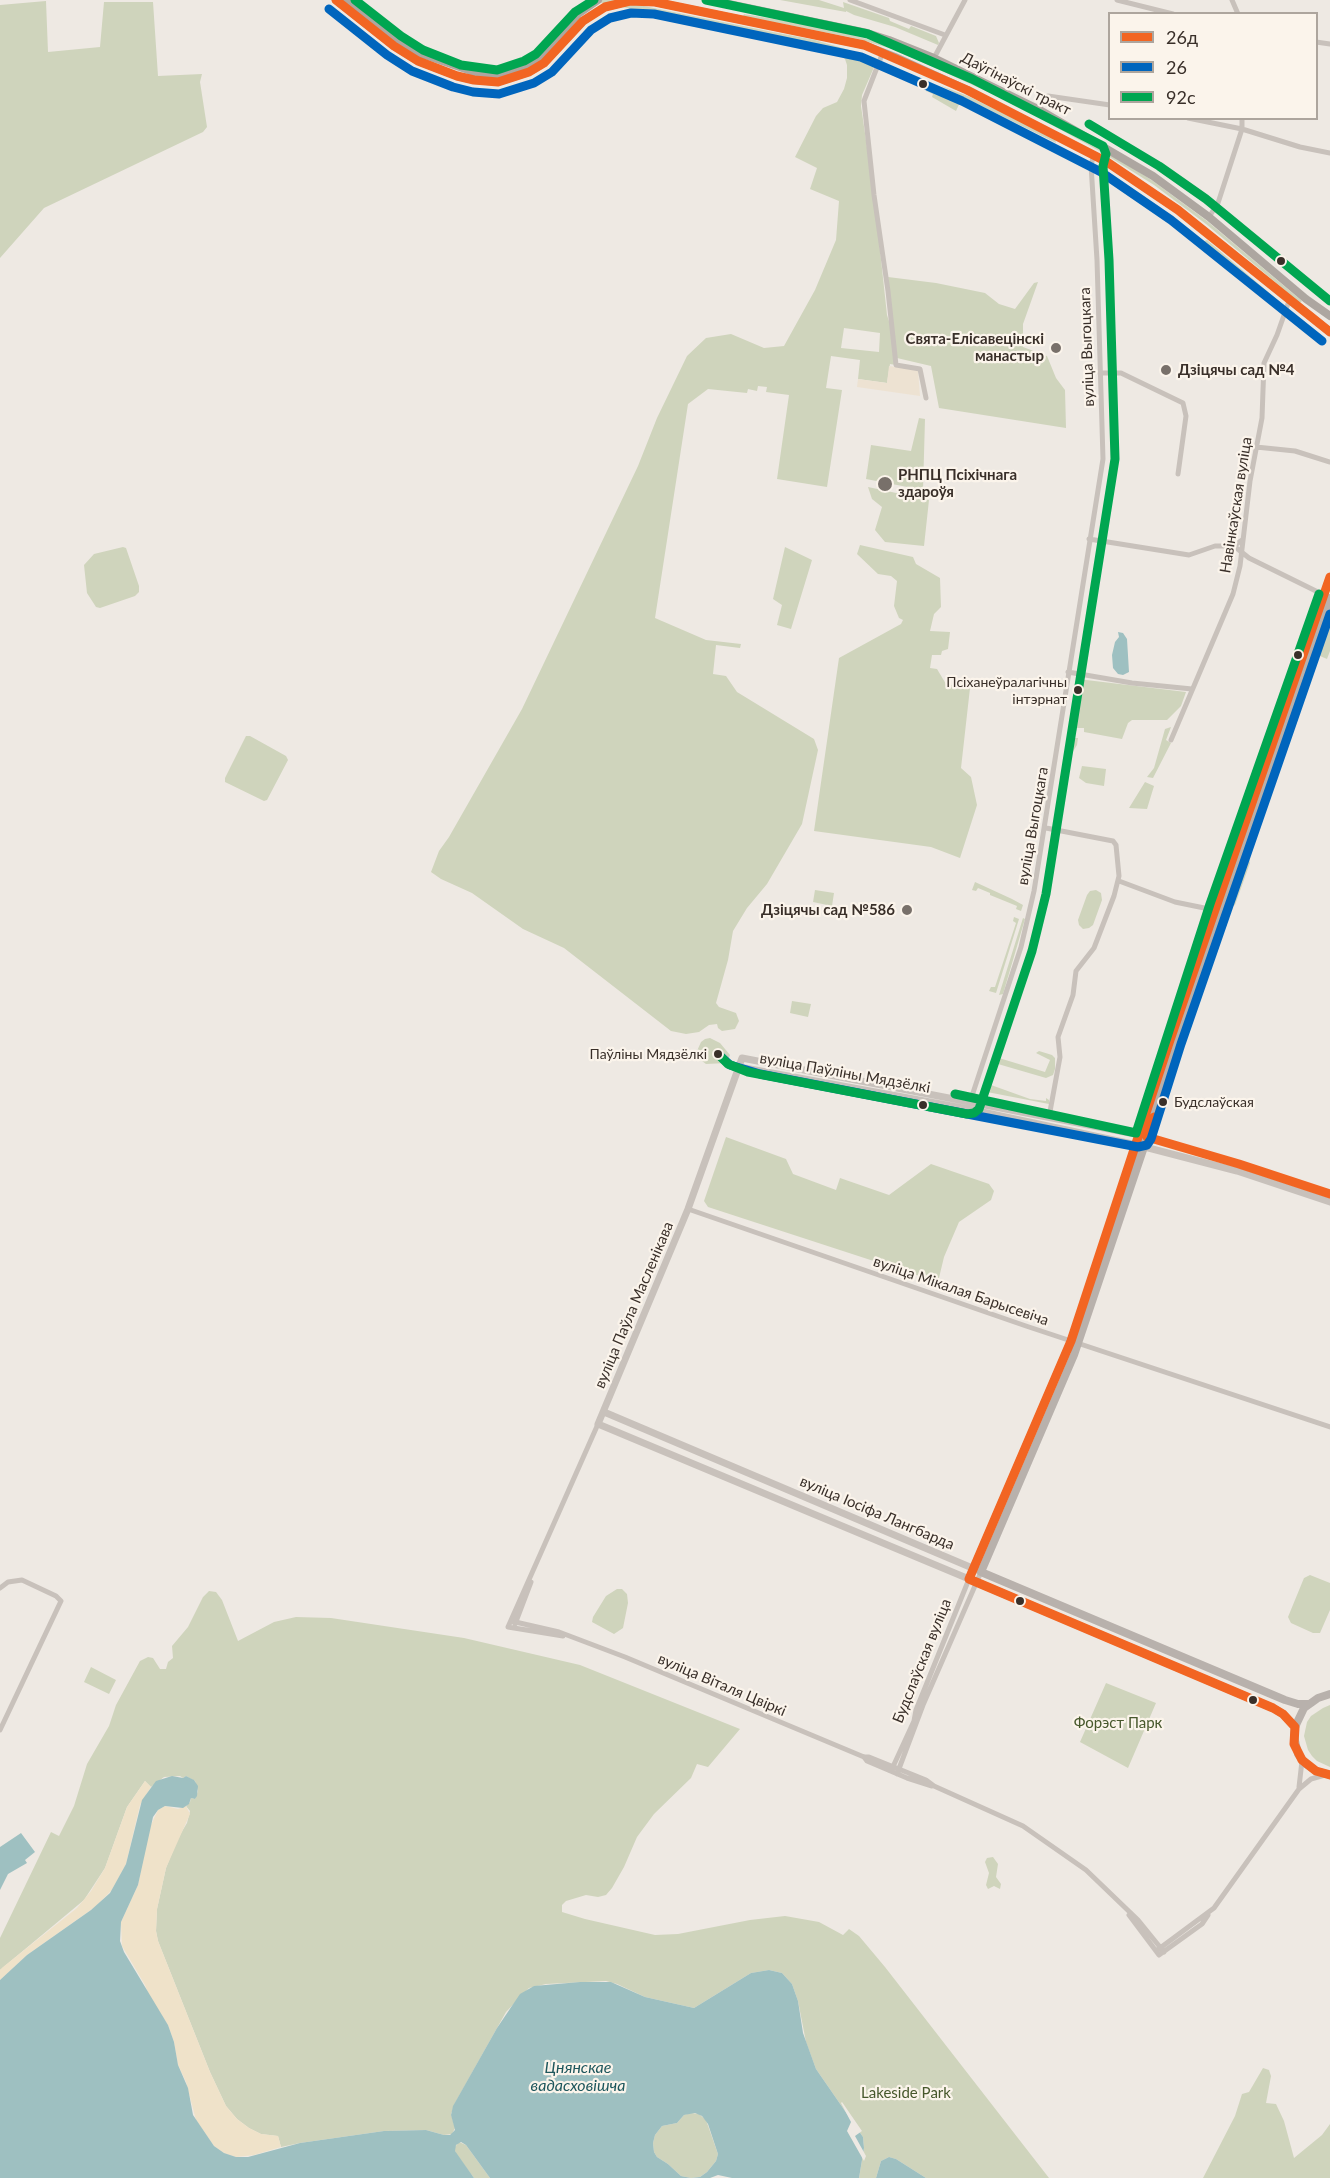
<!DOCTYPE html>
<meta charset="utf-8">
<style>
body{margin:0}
#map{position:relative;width:1330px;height:2178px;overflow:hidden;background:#eee9e3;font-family:Lato,sans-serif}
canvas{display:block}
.legend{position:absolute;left:1108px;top:12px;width:210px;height:108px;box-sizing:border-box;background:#fbf4eb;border:2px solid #ada59d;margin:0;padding:8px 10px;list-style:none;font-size:18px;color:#392f29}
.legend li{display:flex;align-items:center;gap:12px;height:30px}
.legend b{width:30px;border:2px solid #ada59d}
</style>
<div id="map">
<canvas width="1330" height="2178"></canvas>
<ul class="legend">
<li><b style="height:8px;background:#f26522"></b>26д</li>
<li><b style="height:8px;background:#0065bd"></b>26</li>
<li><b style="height:8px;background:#00a651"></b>92с</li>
</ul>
</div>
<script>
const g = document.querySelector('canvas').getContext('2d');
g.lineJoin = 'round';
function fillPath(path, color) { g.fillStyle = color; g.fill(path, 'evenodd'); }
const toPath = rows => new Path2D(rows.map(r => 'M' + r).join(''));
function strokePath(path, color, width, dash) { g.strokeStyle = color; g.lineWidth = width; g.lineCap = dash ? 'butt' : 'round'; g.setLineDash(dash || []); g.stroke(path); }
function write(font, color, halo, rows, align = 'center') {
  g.font = font + ' Lato,sans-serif'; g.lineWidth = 4.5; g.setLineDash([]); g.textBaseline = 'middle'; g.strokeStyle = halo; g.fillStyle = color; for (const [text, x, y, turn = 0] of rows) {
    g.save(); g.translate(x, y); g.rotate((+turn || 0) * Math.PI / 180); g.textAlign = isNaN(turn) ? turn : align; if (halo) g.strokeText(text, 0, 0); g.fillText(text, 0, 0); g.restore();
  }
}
const green = toPath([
 [586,0,614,0,773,32,815,40,876,58,877,60,781,38],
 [780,0,819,0,844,8,843,2,889,18,890,21,909,29,911,26,936,36,939,43,938,45,895,27,854,15,846,11,846,12],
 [46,1,48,52,100,47,104,2,153,2,158,76,202,74,200,82,207,127,203,132,44,208,0,258,0,5],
 [744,14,821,27,897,47,896,50,858,39,743,16],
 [901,49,920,57,1032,112,900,52],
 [840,55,875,65,862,95,861,106,874,195,887,315,893,334,896,365,890,364,887,383,858,379,860,360,831,356,826,388,842,390,827,487,777,479,789,395,766,392,767,387,758,386,757,391,748,389,747,393,708,389,688,404,655,618,706,640,741,644,740,648,716,645,713,674,726,676,737,692,814,739,818,750,802,824,767,884,747,908,733,931,728,960,716,1003,719,1007,736,1013,739,1021,735,1029,722,1031,718,1028,717,1024,709,1025,699,1032,686,1034,671,1031,564,948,523,929,472,893,441,879,431,872,439,851,449,837,522,709,638,466,657,418,687,356,706,338,731,334,764,348,784,346,815,290,836,240,839,201,810,189,817,168,795,157,816,116,823,108,837,102,844,89,847,78,847,65,845,59],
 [844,328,880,333,879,352,841,348],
 [939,85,968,96,1055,139,1056,143],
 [928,87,960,102,956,111,932,97,933,94,926,91],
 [1041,119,1106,151,1153,181,1207,221,1302,301,1300,303,1206,224,1154,185,1103,153],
 [1207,240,1280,302,1280,308,1202,242],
 [888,277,936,283,985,293,999,304,1015,309,1034,283,1038,282,1023,324,1023,347,1047,356,1056,378,1065,390,1066,428,939,408,931,366,897,358],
 [919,418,925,419,923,490,866,479,871,445,911,451],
 [868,487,929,500,924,546,885,542,875,530,882,507,872,499],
 [860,545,913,557,916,564,940,578,941,607,934,614,930,631,950,632,948,649,942,651,941,655,932,655,930,668,937,669,946,684,970,688,961,768,971,777,977,805,960,858,931,847,814,831,839,658,901,624,903,620,899,618,894,606,897,581,891,576,878,574,857,554],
 [123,547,126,548,139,586,139,592,135,596,100,608,96,607,87,593,84,565,94,554],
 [785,547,812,560,791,629,777,625,782,605,773,599],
 [1330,615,1330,651,1327,659,1320,656,1318,652],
 [1078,679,1186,692,1181,706,1167,720,1132,720,1128,723,1122,739,1084,732,1084,728,1077,728,1074,738,1078,738,1077,745,1072,753,1068,749,1068,741],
 [1171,727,1166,740,1171,743,1153,778,1147,777,1154,768,1165,729],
 [246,736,250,736,286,756,288,760,267,800,264,801,225,782,225,778],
 [1082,766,1106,769,1104,786,1086,783,1079,778],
 [1145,782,1154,786,1147,809,1129,808],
 [1245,857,1249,859,1250,863,1235,905,1231,907,1228,903],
 [975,882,1012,899,1023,905,1021,911,1016,909,1017,906,990,895,990,893,978,888,976,891,972,890],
 [815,890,834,893,832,906,813,902],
 [1096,890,1101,893,1102,900,1093,925,1089,928,1083,929,1079,925,1078,920,1087,895,1090,891],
 [1014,917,1019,919,996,993,989,991,991,987,995,987,1016,923,1013,921],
 [1023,918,1025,919,1003,994,999,995],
 [792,1001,811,1004,808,1017,790,1013],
 [710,1038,720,1043,730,1055,727,1063,706,1064,698,1058,697,1051,701,1042,705,1039],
 [1039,1051,1052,1055,1055,1058,1055,1069,1053,1075,1046,1078,998,1064,991,1085,1030,1099,1046,1101,1046,1098,1049,1100,1049,1104,987,1092,985,1090,995,1061,999,1058,1045,1072,1050,1060,1036,1053],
 [726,1137,786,1159,793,1174,836,1190,840,1178,889,1195,931,1164,989,1184,994,1191,991,1200,959,1222,944,1257,938,1282,708,1207,704,1201],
 [1310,1575,1330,1583,1330,1610,1320,1633,1313,1633,1291,1623,1288,1617,1304,1578],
 [617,1589,622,1589,627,1594,628,1603,623,1628,614,1634,592,1622,593,1617,606,1596],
 [209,1591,216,1592,222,1600,238,1641,274,1622,296,1617,331,1618,464,1638,580,1665,740,1729,708,1767,697,1764,691,1778,654,1814,637,1837,624,1867,612,1888,606,1895,598,1897,586,1895,566,1901,562,1905,562,1912,585,1919,655,1935,678,1934,750,1920,785,1916,819,1922,843,1935,849,1929,859,1936,885,1967,1049,2178,926,2178,896,2159,889,2157,881,2161,876,2178,859,2178,864,2148,863,2137,816,2069,806,2042,798,2001,792,1984,782,1973,769,1970,751,1973,694,2008,645,1997,617,1984,606,1981,546,1984,529,1988,506,2012,455,2103,451,2114,455,2128,452,2134,444,2135,426,2130,384,2131,300,2143,281,2147,278,2136,261,2134,249,2128,237,2119,226,2106,210,2072,158,1941,156,1931,157,1909,166,1868,178,1838,187,1823,190,1811,186,1806,190,1802,191,1798,195,1799,198,1791,195,1781,186,1776,183,1778,180,1776,164,1777,151,1787,145,1781,127,1807,105,1868,84,1900,0,1970,0,1938,51,1832,59,1836,74,1806,87,1764,109,1726,116,1705,140,1661,148,1657,153,1658,160,1669,166,1669,168,1662,173,1658,172,1646,188,1627,203,1597],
 [91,1667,116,1680,109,1694,84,1682],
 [1106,1683,1156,1703,1128,1768,1080,1742],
 [1330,1705,1330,1767,1317,1761,1312,1756,1308,1750,1304,1736,1307,1722,1311,1716,1323,1708],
 [993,1857,998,1864,996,1877,1001,1884,1000,1889,994,1886,988,1889,986,1885,989,1873,985,1862,987,1858],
 [1263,2068,1269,2070,1271,2076,1266,2103,1276,2104,1284,2121,1294,2158,1322,2135,1330,2124,1330,2178,1203,2178,1235,2116,1242,2094,1249,2092],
 [691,2113,699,2114,706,2120,718,2154,716,2161,707,2172,700,2177,691,2178,681,2176,668,2164,657,2157,654,2152,653,2143,655,2135,662,2126,677,2123,684,2115],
 [459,2142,466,2145,490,2178,474,2178,456,2154,454,2148]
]);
const sand = toPath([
 [145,1781,151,1787,140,1805,126,1864,112,1890,95,1907,27,1955,0,1980,0,1970,3,1967,77,1908,91,1891,105,1868,127,1807],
 [165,1806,178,1809,186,1806,190,1814,166,1868,157,1909,156,1931,158,1941,210,2072,226,2106,237,2119,249,2128,261,2134,278,2136,281,2147,254,2155,236,2157,224,2153,214,2146,196,2120,186,2082,178,2065,174,2042,168,2025,149,1996,145,1985,122,1946,121,1922,138,1885,149,1829,158,1810]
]);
const plaza = toPath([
 [889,366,918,370,920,396,857,387,858,379,887,383]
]);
const water = toPath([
 [1118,632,1123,633,1127,639,1129,672,1123,675,1118,674,1113,668,1112,655,1115,642,1119,637],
 [172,1776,183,1778,186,1776,194,1780,198,1786,197,1796,195,1799,191,1798,189,1804,183,1808,165,1806,158,1810,153,1817,138,1885,121,1922,120,1941,124,1952,168,2025,174,2042,178,2065,188,2088,193,2115,214,2146,224,2153,236,2157,248,2157,300,2143,384,2131,426,2130,444,2135,450,2135,455,2130,451,2115,453,2106,497,2028,520,1994,534,1986,580,1982,611,1982,645,1997,694,2008,751,1973,769,1970,782,1973,792,1984,798,2001,803,2033,816,2069,863,2137,864,2148,859,2178,732,2178,718,2175,710,2178,691,2178,700,2177,707,2172,716,2161,718,2154,708,2124,702,2116,695,2113,684,2115,677,2123,662,2126,655,2135,653,2143,654,2152,657,2157,668,2164,681,2176,691,2178,490,2178,466,2145,461,2142,456,2145,455,2151,474,2178,0,2178,0,1980,27,1955,91,1910,110,1893,126,1864,142,1800,156,1781],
 [21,1833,35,1852,25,1860,27,1863,8,1874,0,1890,0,1847],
 [889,2157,896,2159,926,2178,876,2178,881,2161]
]);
const pier = toPath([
 [842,2102,862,2131,855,2136,866,2156,864,2161,847,2131,851,2122,841,2103]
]);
const minor = toPath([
 [850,0,945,35],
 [1117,0,1173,14],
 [1232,0,1238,14],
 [1316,42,1330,44],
 [883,52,864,101,874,195,888,291,896,365,920,369,926,398],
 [934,58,965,0],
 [1038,109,1044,98,1048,96,1110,105],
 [1188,118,1242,129,1300,147,1330,153],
 [1209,217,1218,203,1242,129,1242,118],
 [1100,373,1121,373,1183,403,1186,416,1178,474],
 [1256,447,1295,451,1330,462],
 [1089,539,1189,555,1215,546,1234,546,1242,540],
 [1234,546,1249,558,1324,595],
 [1068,672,1132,683,1192,689],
 [1171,740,1233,594,1240,566,1250,481,1262,418,1264,363,1277,335,1289,301],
 [1046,828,1113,841,1116,845,1119,876,1114,896,1094,948,1076,971,1073,995,1058,1037,1060,1057,1049,1117],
 [1119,881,1175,902,1214,910],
 [969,1105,1021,947,1034,891,1103,459,1097,260,1091,165,1094,154],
 [688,1209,1026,1326,1330,1427],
 [0,1588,8,1582,22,1580,56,1596,61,1601,0,1730],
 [511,1621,559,1632,625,1657,864,1757,869,1757,926,1780,934,1786,1023,1826,1086,1870,1138,1920,1164,1952],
 [515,1624,531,1582],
 [563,1636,508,1627,598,1424],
 [864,1757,867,1761,907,1778,932,1786],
 [891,1771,914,1721,916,1710,969,1579],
 [897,1774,923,1705,981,1572],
 [1299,1787,1302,1761],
 [1129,1915,1159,1955,1202,1924,1208,1915],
 [1156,1951,1214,1908,1299,1789,1311,1779,1325,1775]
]);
const tertiary = toPath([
 [739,1067,968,1109,1137,1145,1237,1171,1330,1202],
 [604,1412,977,1570],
 [969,1579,598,1424,688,1209,742,1058,1140,1135,1239,1164,1330,1194]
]);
const secondary = toPath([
 [1330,1694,1318,1698,1304,1708,1295,1727,1294,1736,1298,1754,1306,1764,1316,1771,1330,1775],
 [1308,1704,1298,1704,1285,1700,981,1572,1074,1355,1144,1147,1221,908,1330,598],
 [1295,1727,1283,1714,1273,1708,969,1579,1071,1341,1119,1199,1170,1040,1330,577]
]);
const primary = toPath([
 [336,0,394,46,418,61,457,76,474,80,498,82,529,72,544,63,583,21,605,7,630,1,655,2,864,45,895,57,967,90,1107,162,1178,210,1330,332],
 [347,0,397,39,422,54,474,72,499,74,524,67,541,56,578,14,598,0],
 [710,0,867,33,889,40,934,58,1038,109,1153,176,1209,217,1306,299,1330,316]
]);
const bus1 = toPath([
 [336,0,394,46,418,61,457,76,474,80,498,82,529,72,544,63,583,21,605,7,630,1,655,2,864,45,967,90,1107,162,1178,210,1330,332],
 [1330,577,1170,1040,1071,1341,969,1579,1273,1708,1283,1714,1295,1727,1294,1744,1302,1760,1316,1771,1330,1775],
 [1154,1117,1147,1137,1239,1164,1330,1194]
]);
const bus2 = toPath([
 [329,9,387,55,412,71,453,87,473,92,499,94,534,83,552,72,591,30,610,18,631,13,654,14,861,57,962,101,1101,172,1171,220,1322,341],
 [718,1054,730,1065,760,1074,1138,1147,1147,1145,1151,1139,1181,1044,1330,614]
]);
const bus3 = toPath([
 [355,0,401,36,423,50,461,65,497,70,524,61,536,54,575,12,594,0],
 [706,0,868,34,972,79,1103,146,1106,154,1103,166,1109,260,1115,459,1046,894,1032,951,979,1109,974,1113,967,1114,748,1072,728,1064,718,1054],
 [1089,124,1159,166,1206,199,1330,301],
 [955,1094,1136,1133,1210,904,1319,594]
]);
const markers = [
 [923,84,5,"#392f29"],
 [1281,261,5,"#392f29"],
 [1056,348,6,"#78706a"],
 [1166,370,6,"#78706a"],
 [885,484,8,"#78706a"],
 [1298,655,5,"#392f29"],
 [1078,690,5,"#392f29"],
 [907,910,6,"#78706a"],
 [718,1054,5,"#392f29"],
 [1163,1102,5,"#392f29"],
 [923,1105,5,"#392f29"],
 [1020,1601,5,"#392f29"],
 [1253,1700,5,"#392f29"]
];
const busNames = [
 ["Псіханеўралагічны",1067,682],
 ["інтэрнат",1067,699],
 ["Паўліны Мядзёлкі",707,1054],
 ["Будслаўская",1174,1102,"left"]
];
const streetNames = [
 ["Даўгінаўскі тракт",1016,84,27],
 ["вуліца Выгоцкага",1087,347,-92],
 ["Навінкаўская вуліца",1236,505,-81],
 ["вуліца Выгоцкага",1033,826,-80],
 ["вуліца Паўліны Мядзёлкі",845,1073,10],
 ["вуліца Мікалая Барысевіча",961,1291,19],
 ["вуліца Паўла Масленікава",634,1305,-67],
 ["вуліца Іосіфа Лангбарда",877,1513,23],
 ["Будслаўская вуліца",922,1661,-68],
 ["вуліца Віталя Цвіркі",722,1685,23]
];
const poiNames = [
 ["Свята-Елісавецінскі",1044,339],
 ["манастыр",1044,356],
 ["Дзіцячы сад №4",1178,370,"left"],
 ["РНПЦ Псіхічнага",898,475,"left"],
 ["здароўя",898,492,"left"],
 ["Дзіцячы сад №586",895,910]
];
const parkNames = [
 ["Форэст Парк",1118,1723],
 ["Lakeside Park",906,2093]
];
const waterNames = [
 ["Цнянскае",578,2068],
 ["вадасховішча",578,2086]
];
fillPath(green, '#cfd4bc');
fillPath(sand, '#efe2c9');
fillPath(plaza, '#ede2d2');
fillPath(water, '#9ec0c1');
fillPath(pier, '#eee9e3');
strokePath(minor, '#c8c1bb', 5);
strokePath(tertiary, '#c8c1bb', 7);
strokePath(secondary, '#b8b1ac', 8);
strokePath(primary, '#ada6a0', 8);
strokePath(bus1, '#f26522', 9);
strokePath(bus2, '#0065bd', 9);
strokePath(bus3, '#00a651', 9);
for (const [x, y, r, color] of markers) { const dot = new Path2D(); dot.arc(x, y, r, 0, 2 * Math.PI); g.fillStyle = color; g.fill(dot); strokePath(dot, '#fbf4eb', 2); }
write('14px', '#392f29', '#fbf4eb', busNames, 'right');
write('15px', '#392f29', '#fbf4eb', streetNames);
write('bold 15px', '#392f29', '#fbf4eb', poiNames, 'right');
write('15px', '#47582c', '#fbf4eb', parkNames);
write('italic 16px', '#1d565c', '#fbf4eb', waterNames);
</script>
